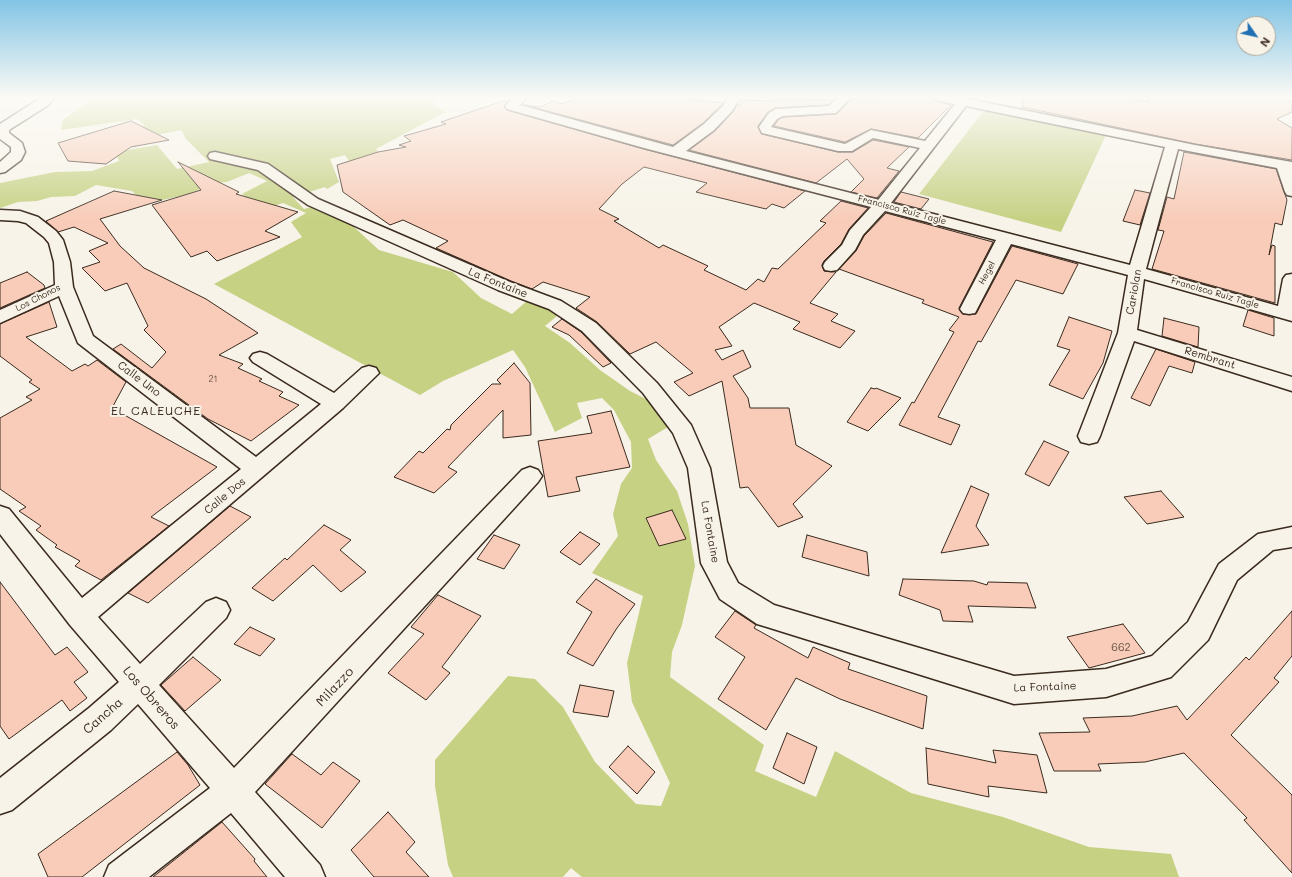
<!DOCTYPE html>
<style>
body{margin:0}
#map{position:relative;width:1292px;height:877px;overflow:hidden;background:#f7f3e8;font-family:Mali,sans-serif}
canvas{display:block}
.north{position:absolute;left:1236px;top:16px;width:40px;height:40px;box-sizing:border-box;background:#f7f3e8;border:1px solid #aca397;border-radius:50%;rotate:124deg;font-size:11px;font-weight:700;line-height:16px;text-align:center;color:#3b2a1e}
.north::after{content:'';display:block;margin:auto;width:14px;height:18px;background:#1f6fb2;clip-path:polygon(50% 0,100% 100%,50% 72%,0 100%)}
</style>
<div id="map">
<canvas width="1292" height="877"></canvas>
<div class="north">N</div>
</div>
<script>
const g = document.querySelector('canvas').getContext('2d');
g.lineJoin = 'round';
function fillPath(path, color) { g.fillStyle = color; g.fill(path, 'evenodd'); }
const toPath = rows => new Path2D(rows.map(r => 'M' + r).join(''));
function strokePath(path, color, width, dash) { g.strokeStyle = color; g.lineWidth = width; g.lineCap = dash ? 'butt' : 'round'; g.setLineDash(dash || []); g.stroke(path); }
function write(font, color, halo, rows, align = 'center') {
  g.font = font + ' Mali,sans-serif'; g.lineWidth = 4; g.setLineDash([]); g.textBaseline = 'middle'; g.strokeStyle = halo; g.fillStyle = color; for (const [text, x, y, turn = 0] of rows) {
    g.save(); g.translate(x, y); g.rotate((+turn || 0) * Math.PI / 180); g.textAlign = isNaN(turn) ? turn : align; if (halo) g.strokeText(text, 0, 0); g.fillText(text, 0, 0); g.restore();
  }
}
const green = toPath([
 [95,97,444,97,432,103,445,112,376,149,383,159,355,170,345,155,330,159,339,182,327,189,325,187,293,197,304,209,327,202,379,250,453,272,481,298,512,314,528,300,563,311,545,326,570,343,600,370,630,391,648,400,668,427,648,439,656,460,677,491,688,524,695,566,682,625,672,652,670,677,764,745,755,771,816,797,835,751,911,793,1003,817,1089,847,1171,854,1179,877,582,877,571,868,563,877,453,877,448,865,435,786,435,760,508,676,535,679,563,707,595,762,636,804,661,806,670,783,632,702,627,663,643,596,592,573,618,536,613,514,621,484,632,468,631,442,614,410,602,398,577,403,582,418,555,432,525,367,513,350,443,381,420,395,214,284,302,237,291,222,306,213,283,203,271,207,247,198,242,194,267,181,249,173,227,182,215,183,189,194,145,204,132,191,96,185,75,196,51,197,37,201,18,202,0,208,0,183,55,172,92,171,119,161,115,152,157,145,177,169,209,162,186,139,181,130,137,139,144,125,137,119,61,130,63,120],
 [985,109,1106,135,1061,232,919,194]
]);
const building = toPath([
 [579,97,673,97,723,103,703,123,673,145,525,105,540,107,553,101,562,104,579,97],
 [878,97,933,97,936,101,951,105,918,138,871,129,845,142,774,126,778,120,783,117,836,114,852,99,878,99,878,97],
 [1023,97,1124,97,1148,102,1149,97,1281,97,1292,102,1292,112,1277,119,1292,128,1292,160,1195,144,1022,107,1023,97],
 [774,99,833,100,828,105,775,108,768,112,758,126,762,134,838,152,853,152,873,140,909,147,887,168,899,171,877,198,851,192,864,179,847,159,816,183,689,150,715,131,733,112,737,105,741,105,741,100,775,101,774,99],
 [503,101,507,102,504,106,507,110,644,149,805,191,784,208,772,204,766,209,696,192,707,183,644,167,622,184,599,209,619,219,614,221,659,248,663,245,708,266,704,270,746,290,758,279,764,282,772,268,778,269,826,223,820,221,841,201,868,208,849,229,841,244,824,261,822,265,824,271,836,272,810,303,838,314,831,321,855,331,840,348,793,329,800,322,754,303,719,327,732,346,715,350,722,360,743,350,751,367,733,376,748,398,750,408,789,408,796,445,832,466,793,504,803,517,778,527,748,487,740,488,722,381,689,396,674,382,693,373,656,342,630,354,597,322,576,308,590,297,543,282,532,289,511,281,436,248,448,241,403,220,390,225,343,192,337,165,378,152,406,147,399,145,411,141,404,136,446,124,441,122,503,101],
 [131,121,169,140,131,147,106,164,68,161,58,143,131,121],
 [1184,152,1276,169,1287,200,1282,225,1275,223,1269,255,1272,245,1275,246,1275,303,1152,269,1164,231,1158,230,1167,197,1174,199,1184,152],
 [178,162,239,192,236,194,298,212,265,231,280,237,217,261,207,251,191,257,152,205,201,190,178,162],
 [1135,190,1150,193,1140,225,1123,221,1135,190],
 [114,191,162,200,100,219,120,246,144,268,206,299,258,333,219,355,243,364,238,368,262,379,259,381,283,392,279,396,299,405,251,441,208,419,113,349,121,344,152,368,166,352,144,330,148,326,127,283,105,291,82,268,100,262,89,251,108,243,74,227,58,232,46,221,114,191],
 [901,192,929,199,921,209,894,202,901,192],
 [886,213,993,242,959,308,963,314,976,314,1012,246,1078,264,1063,294,1016,280,981,342,978,341,938,417,960,425,951,445,899,425,912,402,914,403,954,332,949,330,959,317,922,303,924,300,839,269,856,251,864,236,886,213],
 [27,272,44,285,45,288,0,308,0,283,27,272],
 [49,302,57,327,26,337,72,371,85,364,88,366,97,360,126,382,112,408,217,467,151,517,169,526,101,580,75,566,80,561,55,547,57,545,36,530,41,526,19,511,26,507,0,489,0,418,32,400,26,397,40,389,29,382,32,380,0,356,0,324,49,302],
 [1248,310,1274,318,1274,336,1243,326,1248,310],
 [1069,317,1112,331,1103,363,1083,399,1049,385,1070,350,1057,346,1069,317],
 [1164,318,1199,327,1198,347,1162,336,1164,318],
 [562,319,581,332,611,363,603,367,569,335,552,327,562,319],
 [1156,349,1195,362,1192,373,1169,366,1150,406,1131,398,1156,349],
 [514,363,530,383,531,435,503,438,503,410,448,467,457,472,434,493,394,477,419,451,423,453,447,429,450,430,451,425,492,384,501,384,497,380,514,363],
 [871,388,875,389,876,388,901,398,868,431,847,422,871,388],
 [611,411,630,467,576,477,580,491,548,497,538,441,592,433,587,416,611,411],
 [1044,441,1069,452,1049,486,1025,474,1044,441],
 [971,486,989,494,976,526,989,545,941,553,971,486],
 [1161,491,1184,517,1147,524,1124,497,1161,491],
 [230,506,251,517,148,603,128,593,230,506],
 [672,510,686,539,659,546,646,518,672,510],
 [324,525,351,540,340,550,366,572,341,592,313,565,273,601,252,588,285,558,287,560,324,525],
 [580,532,600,544,580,565,560,552,580,532],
 [494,535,520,545,504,569,477,559,494,535],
 [807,535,867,552,869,576,802,557,807,535],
 [596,579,635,604,617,628,593,666,567,653,592,612,576,602,596,579],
 [903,579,974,581,987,585,988,582,1027,583,1036,608,968,606,973,622,943,621,940,610,899,595,903,579],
 [0,582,55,655,67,647,88,672,74,682,87,698,70,711,62,700,9,739,0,726,0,582],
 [438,595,481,616,442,667,450,673,426,700,388,673,424,634,411,627,438,595],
 [735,611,756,625,754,628,808,658,813,647,850,663,848,669,927,696,923,729,840,699,796,678,766,730,718,699,745,657,715,637,735,611],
 [1292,611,1292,656,1274,678,1279,682,1231,735,1292,795,1292,873,1244,820,1247,818,1184,753,1145,762,1098,764,1101,771,1054,771,1039,733,1090,732,1083,718,1132,716,1177,706,1187,720,1246,657,1249,660,1292,611],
 [1123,624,1145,653,1089,668,1067,637,1123,624],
 [250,627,275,639,260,656,234,644,250,627],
 [193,657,221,680,185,711,161,685,193,657],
 [580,685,614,691,608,717,573,712,580,685],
 [787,733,817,747,804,784,773,768,787,733],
 [628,746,655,772,637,794,609,767,628,746],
 [926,748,996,763,993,750,1037,755,1047,793,988,786,989,797,928,784,926,748],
 [177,752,188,765,200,785,82,877,48,877,38,854,177,752],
 [292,754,321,775,333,762,360,781,322,828,265,784,292,754],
 [388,812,415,842,406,852,429,877,374,877,351,850,388,812],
 [222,822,255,859,254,861,267,877,153,877,222,822]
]);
const minor = toPath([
 [42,97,55,97,47,106,9,130,9,133,22,143,25,152,21,160,5,172,0,173,0,162,11,152,11,147,0,139,0,124,42,97],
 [514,97,527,97,520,105,673,147,704,124,723,106,728,97,740,97,732,111,714,130,686,151,878,200,920,148,873,138,852,151,838,151,762,133,759,127,769,113,776,109,829,106,838,97,851,97,836,113,783,116,777,119,771,127,845,144,871,130,925,141,955,104,936,100,934,97,959,97,1195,145,1292,162,1292,196,1287,195,1285,192,1277,168,1178,149,1146,269,1278,306,1283,279,1286,275,1292,274,1292,321,1144,279,1137,330,1292,377,1292,391,1134,341,1100,436,1097,442,1089,444,1081,442,1078,436,1118,333,1128,275,1011,244,975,313,969,314,963,313,960,309,996,240,885,211,863,235,855,250,837,270,831,271,825,270,823,266,825,262,842,245,850,230,871,207,644,148,507,109,505,106,514,97],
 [966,106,1165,147,1130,265,891,203,966,106],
 [215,152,268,164,318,199,510,282,561,301,596,323,657,383,691,425,710,468,727,562,738,583,774,605,1014,676,1106,669,1152,656,1188,622,1219,564,1258,534,1292,527,1292,547,1273,550,1237,580,1208,640,1171,677,1106,697,1014,704,767,627,757,624,720,599,701,563,688,468,673,433,643,393,582,331,549,309,498,290,308,205,258,170,210,159,208,156,210,153,215,152],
 [0,210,20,211,38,217,56,231,63,240,70,262,73,287,93,336,256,457,321,404,253,362,250,358,253,354,260,352,267,354,334,393,362,368,369,366,376,368,379,373,343,408,98,617,140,664,206,602,216,598,226,602,230,610,226,618,159,685,234,768,522,470,530,467,538,470,542,476,538,482,255,792,320,865,325,877,285,877,231,813,149,877,104,877,109,865,210,788,138,704,111,730,12,810,0,814,0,778,89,708,119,682,70,625,0,534,0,506,9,509,82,598,241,469,78,343,59,296,0,323,0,310,55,285,54,262,49,243,44,237,26,223,18,221,0,220,0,210]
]);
const farStreetnames = [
 ["Francisco Ruiz Tagle",902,210,15],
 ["Hegel",987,273,-62],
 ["Francisco Ruiz Tagle",1215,293,16],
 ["Los Chonos",38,298,-27]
];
const numberNames = [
 ["21",213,379]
];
const streetNames = [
 ["La Fontaine",498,283,22],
 ["Cariolan",1134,292,-80],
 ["Rembrant",1210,358,17],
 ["Calle Uno",139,379,37],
 ["Calle Dos",225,496,-40],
 ["La Fontaine",710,532,80],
 ["La Fontaine",1045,687,-2]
];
const nearNumbernames = [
 ["662",1121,648]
];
const neighbourhoodNames = [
 ["EL CALEUCHE",156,411]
];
const nearStreetnames = [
 ["Milazzo",335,687,-47],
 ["Los Obreros",151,698,49],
 ["Cancha",103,716,-41]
];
fillPath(green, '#c6d184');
fillPath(building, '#f8ccb9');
strokePath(building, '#3b2a1e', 1);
strokePath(minor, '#3b2a1e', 3);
fillPath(minor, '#f7f3e8');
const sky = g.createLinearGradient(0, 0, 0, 220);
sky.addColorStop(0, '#82c4e5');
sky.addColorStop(0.44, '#fbfaf5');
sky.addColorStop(1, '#fbfaf500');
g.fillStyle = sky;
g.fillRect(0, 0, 1292, 220);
write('9px', '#3b2a1e', '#f7f3e8', farStreetnames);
write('9px', '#6a5245', null, numberNames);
write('11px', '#3b2a1e', '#f7f3e8', streetNames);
write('11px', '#6a5245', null, nearNumbernames);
g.letterSpacing = '1px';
write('12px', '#3b2a1e', '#f7f3e8', neighbourhoodNames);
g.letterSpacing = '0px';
write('13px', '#3b2a1e', '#f7f3e8', nearStreetnames);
</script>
